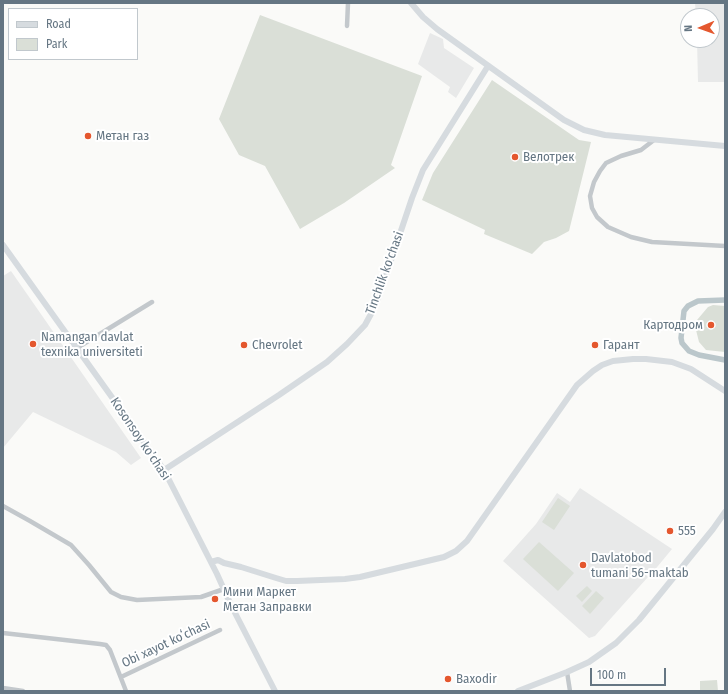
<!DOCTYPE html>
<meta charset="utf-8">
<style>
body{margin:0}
#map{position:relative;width:728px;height:694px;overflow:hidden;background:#fafaf8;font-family:"Fira Sans Condensed",sans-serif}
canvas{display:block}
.frame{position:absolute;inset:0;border:4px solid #657683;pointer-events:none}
.legend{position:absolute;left:8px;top:8px;width:130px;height:52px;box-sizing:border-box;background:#fff;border:1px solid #c1c8cd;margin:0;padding:5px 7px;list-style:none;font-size:12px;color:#657683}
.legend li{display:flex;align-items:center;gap:8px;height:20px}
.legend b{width:20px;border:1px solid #c1c8cd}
.north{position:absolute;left:680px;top:8px;width:40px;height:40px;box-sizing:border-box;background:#fff;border:1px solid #c1c8cd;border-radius:50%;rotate:268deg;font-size:11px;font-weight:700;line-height:16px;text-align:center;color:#657683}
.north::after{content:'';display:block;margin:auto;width:14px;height:18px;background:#e4572e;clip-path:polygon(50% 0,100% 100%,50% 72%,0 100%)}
.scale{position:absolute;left:590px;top:668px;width:76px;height:18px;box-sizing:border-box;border:2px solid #657683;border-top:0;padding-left:5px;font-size:12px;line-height:14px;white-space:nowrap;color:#657683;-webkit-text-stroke:3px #fff;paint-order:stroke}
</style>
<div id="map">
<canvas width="728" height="694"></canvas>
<div class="frame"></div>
<ul class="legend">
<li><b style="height:5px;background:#d6dbdf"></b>Road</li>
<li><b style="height:11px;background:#dadfd7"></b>Park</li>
</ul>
<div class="north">N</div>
<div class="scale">100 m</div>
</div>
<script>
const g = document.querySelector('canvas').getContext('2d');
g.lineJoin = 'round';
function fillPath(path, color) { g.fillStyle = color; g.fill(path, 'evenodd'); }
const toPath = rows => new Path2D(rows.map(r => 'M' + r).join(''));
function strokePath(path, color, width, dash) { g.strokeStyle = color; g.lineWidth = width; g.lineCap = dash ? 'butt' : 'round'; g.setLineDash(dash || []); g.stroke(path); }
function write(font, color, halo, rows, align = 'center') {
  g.font = font + ' "Fira Sans Condensed",sans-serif'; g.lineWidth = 4; g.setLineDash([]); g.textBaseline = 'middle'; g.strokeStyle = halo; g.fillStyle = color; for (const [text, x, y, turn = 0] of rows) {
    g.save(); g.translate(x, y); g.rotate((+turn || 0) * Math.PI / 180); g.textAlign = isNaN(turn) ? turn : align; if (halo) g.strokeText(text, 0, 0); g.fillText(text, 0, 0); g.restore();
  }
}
const built = toPath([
 [695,3,725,3,725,82,698,82,697,40,712,40,712,16,696,16],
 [430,33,443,39,444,48,474,68,456,98,448,92,450,87,418,64],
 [11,271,141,458,131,465,116,452,33,412,3,448,3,276],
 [580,488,672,549,653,572,649,570,646,575,648,577,595,636,589,638,503,561,536,524,557,493,570,502]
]);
const green = toPath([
 [260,15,422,76,391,165,395,168,344,203,300,229,265,166,239,155,219,119],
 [492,80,579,140,591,142,569,231,556,238,544,242,532,254,484,234,485,230,422,200,433,173],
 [713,305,725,306,725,352,706,350,699,342,696,330,697,320,708,307],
 [558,498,570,506,554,530,542,522],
 [539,542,574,573,558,591,523,559],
 [587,586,592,591,582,602,576,596],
 [596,591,604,598,590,614,582,606],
 [717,680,718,691,700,691,700,681]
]);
const canal = toPath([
 [725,300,698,301,688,306,684,311,681,338,682,343,689,351,699,355,725,360]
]);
const street = toPath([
 [347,26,348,3],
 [654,140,641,150,621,156,606,163,600,171,594,182,590,196,592,208,597,217,608,227,631,237,652,242,725,246],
 [77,348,152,302],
 [3,506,30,521,71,545,89,565,111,592,121,597,137,600,201,597,224,589],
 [3,633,100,644,106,645,110,650,126,691],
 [567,672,570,691],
 [121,677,220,630],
 [3,688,23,691]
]);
const secondary = toPath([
 [411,3,423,17,437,29,564,120,584,130,605,135,725,146],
 [3,245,164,470,217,574,231,605,275,691],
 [164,470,279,395,327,362,347,344,365,325,372,312,378,299,412,198,423,170,488,66],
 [211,562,218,560,224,563,241,567,276,578,286,581,297,581,345,579,360,577,419,563,444,557,456,551,467,541,577,385,593,371,602,365,613,361,633,359,646,359,672,362,691,369,725,391],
 [518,691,567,672,589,662,616,643,639,620,713,529,725,512]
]);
const markers = [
 [88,136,4,"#e4572e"],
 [515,157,4,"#e4572e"],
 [711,325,4,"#e4572e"],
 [33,344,4,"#e4572e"],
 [244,345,4,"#e4572e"],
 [595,345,4,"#e4572e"],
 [670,531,4,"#e4572e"],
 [583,565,4,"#e4572e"],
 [215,599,4,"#e4572e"],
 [448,679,4,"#e4572e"]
];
const poiNames = [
 ["Метан газ",96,136],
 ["Велотрек",523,157],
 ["Картодром",703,325,"right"],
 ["Namangan davlat",41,337],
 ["texnika universiteti",41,352],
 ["Chevrolet",252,345],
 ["Гарант",603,345],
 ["555",678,531],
 ["Davlatobod",591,558],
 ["tumani 56-maktab",591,573],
 ["Мини Маркет",223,592],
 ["Метан Заправки",223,607],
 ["Baxodir",456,679]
];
const streetNames = [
 ["Tinchlik ko'chasi",385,273,-70],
 ["Kosonsoy ko’chasi",140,439,56],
 ["Obi xayot koʻchasi",166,644,-25]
];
fillPath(built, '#e8e9e9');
fillPath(green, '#dadfd7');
strokePath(canal, '#bbc7cb', 5.5);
strokePath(street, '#c3c8cc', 4.5);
strokePath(secondary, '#d6dbdf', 6);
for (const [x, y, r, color] of markers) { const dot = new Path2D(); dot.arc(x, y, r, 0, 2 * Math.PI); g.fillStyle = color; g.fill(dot); strokePath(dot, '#fff', 1.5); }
write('13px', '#657683', '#fff', poiNames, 'left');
write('13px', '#657683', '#fff', streetNames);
</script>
